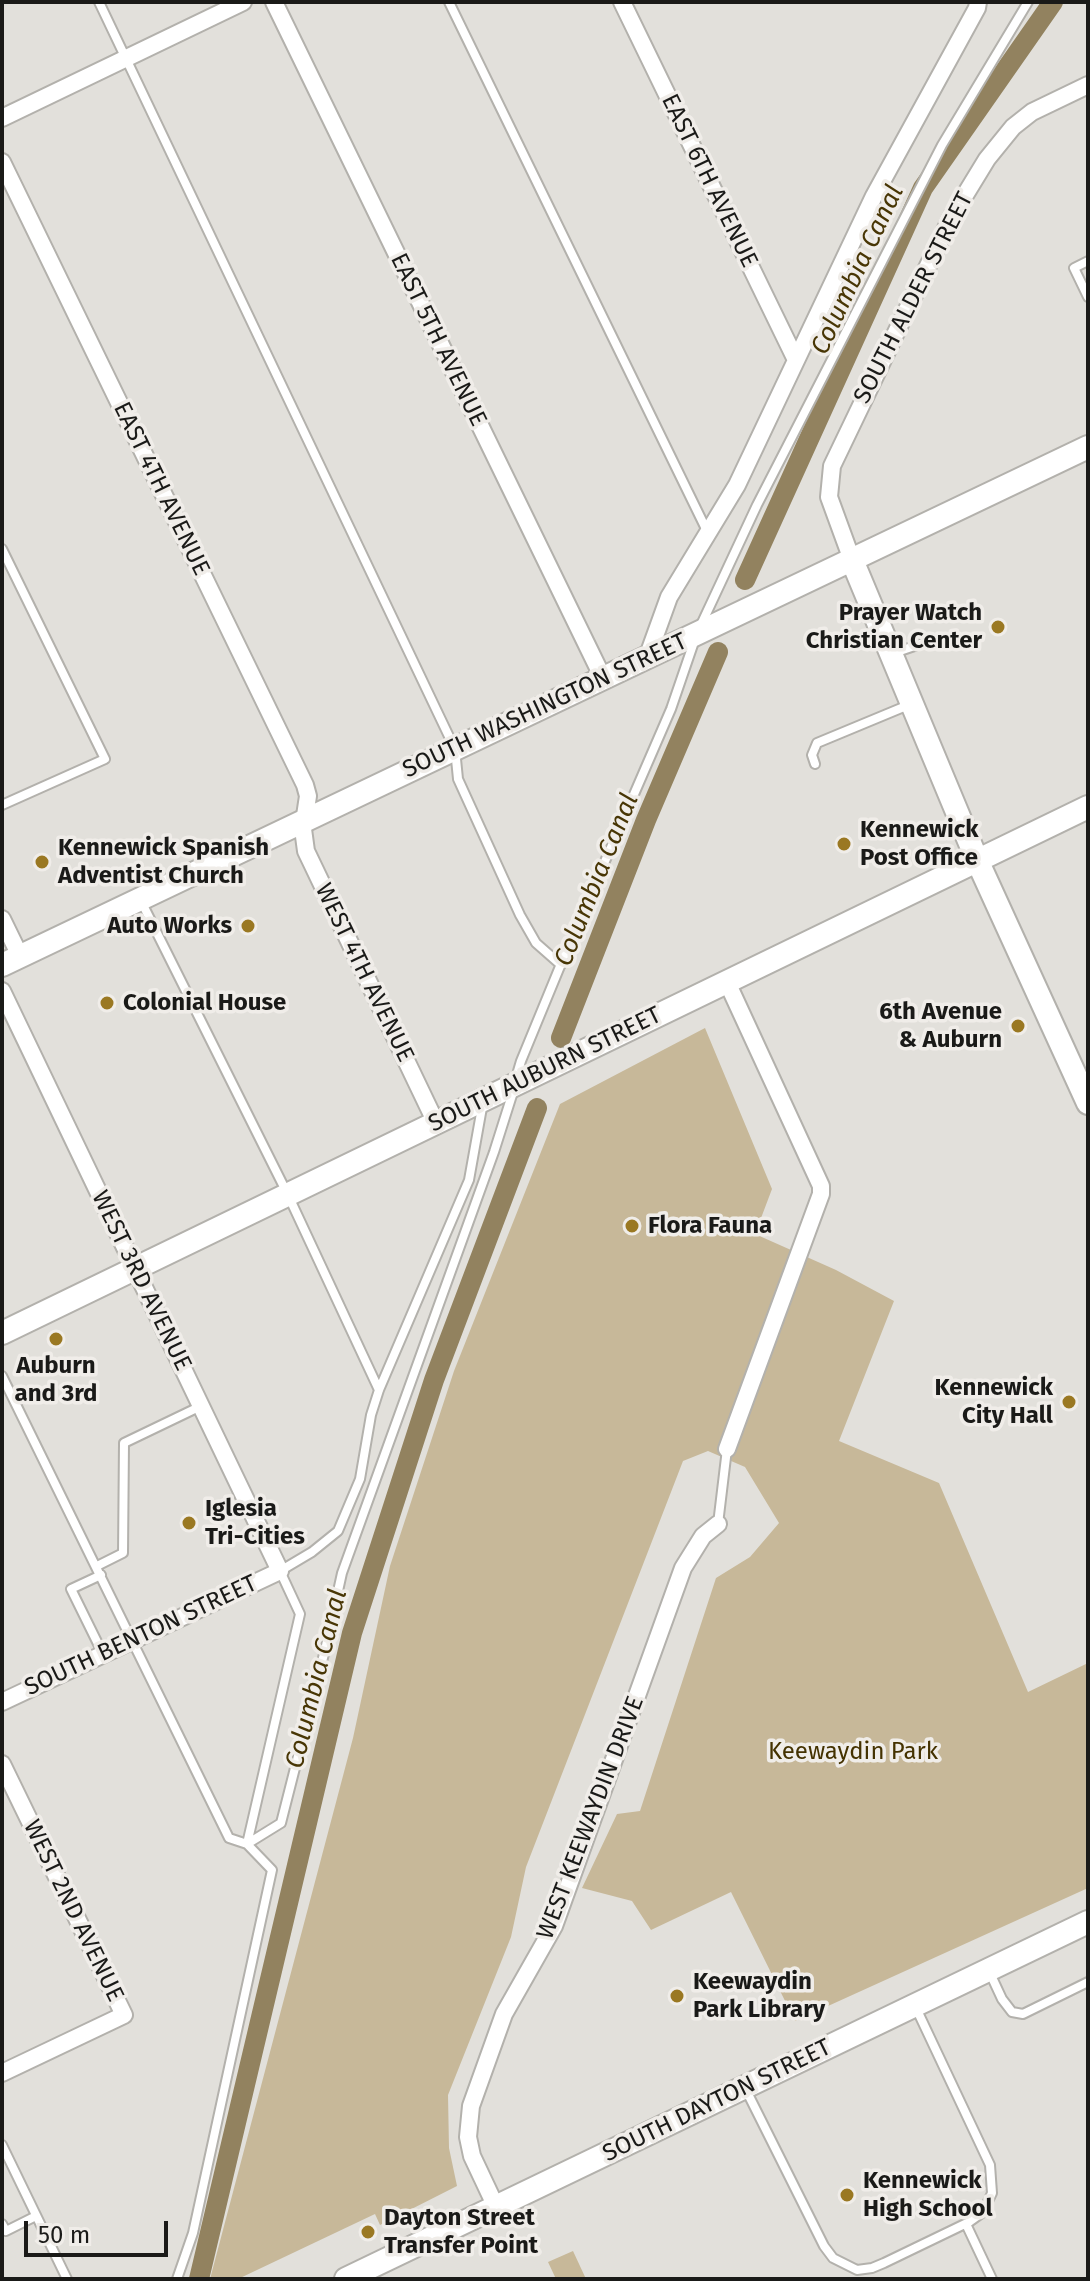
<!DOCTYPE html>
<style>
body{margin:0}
#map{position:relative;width:1090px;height:2281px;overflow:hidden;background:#e2e0db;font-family:"Fira Sans",sans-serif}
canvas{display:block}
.frame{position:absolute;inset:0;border:4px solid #1a1a18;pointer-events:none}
.scale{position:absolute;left:24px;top:2221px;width:144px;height:36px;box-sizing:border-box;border:4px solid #1a1a18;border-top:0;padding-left:10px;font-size:24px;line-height:28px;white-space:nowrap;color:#1a1a18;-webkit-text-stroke:6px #f0ede9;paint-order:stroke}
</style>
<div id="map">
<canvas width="1090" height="2281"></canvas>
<div class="frame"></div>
<div class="scale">50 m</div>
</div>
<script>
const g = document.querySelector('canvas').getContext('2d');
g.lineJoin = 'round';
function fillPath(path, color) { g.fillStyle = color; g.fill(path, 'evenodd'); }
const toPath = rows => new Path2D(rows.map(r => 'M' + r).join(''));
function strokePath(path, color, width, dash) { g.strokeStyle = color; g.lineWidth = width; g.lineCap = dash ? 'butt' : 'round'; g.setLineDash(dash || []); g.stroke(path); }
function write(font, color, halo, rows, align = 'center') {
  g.font = font + ' "Fira Sans",sans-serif'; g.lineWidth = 7; g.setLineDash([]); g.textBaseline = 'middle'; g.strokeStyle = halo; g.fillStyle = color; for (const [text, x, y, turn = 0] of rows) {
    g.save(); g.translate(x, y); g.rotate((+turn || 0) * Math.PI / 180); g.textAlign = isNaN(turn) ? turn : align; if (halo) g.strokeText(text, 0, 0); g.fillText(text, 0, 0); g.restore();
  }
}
const green = toPath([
 [705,1028,772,1189,755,1234,836,1270,894,1301,839,1441,939,1483,1028,1692,1088,1663,1088,1888,795,2021,731,1892,651,1930,632,1901,582,1888,617,1814,640,1811,716,1578,750,1557,779,1523,745,1467,708,1451,683,1461,526,1867,511,1937,448,2095,449,2148,457,2186,380,2225,375,2214,238,2279,210,2279,353,1738,390,1566,454,1371,560,1104],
 [573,2251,586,2279,556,2279,548,2262]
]);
const canal = toPath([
 [745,580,923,188,1053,2],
 [561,1038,646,820,718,652],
 [199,2279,352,1633,434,1380,537,1108]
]);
const lane = toPath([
 [99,2,455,749,458,779,520,915,536,943,561,965],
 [449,2,708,533],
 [1088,261,1074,268,1088,297],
 [2,549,105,759,2,805],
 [700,627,757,505,942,145,1028,2],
 [894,653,935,639],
 [815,764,812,755,817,743,911,704],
 [141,901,288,1195,379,1390],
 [516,1078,521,1061,570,942,671,709,695,639],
 [2,1376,229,1838,247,1844,300,1614,280,1571,312,1552,338,1531,360,1479,371,1415,379,1390,469,1180,483,1102],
 [718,1524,727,1449],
 [97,1566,123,1553,124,1443,201,1406],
 [101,1575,71,1589,103,1654],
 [989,1971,1002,1999,1012,2012,1023,2014,1088,1982],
 [745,2088,824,2246,833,2258,857,2270,872,2268,884,2263,969,2222,983,2212,992,2193,990,2165,916,2008],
 [2,2145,67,2279],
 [2,2224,6,2231,36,2216],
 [966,2224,992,2279],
 [177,2279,193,2233,272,1870,247,1844,281,1823,325,1650,342,1573,494,1152,513,1092]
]);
const street = toPath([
 [274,2,603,678],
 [622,2,796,360],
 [2,118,243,2],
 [2,162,305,785,308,796,303,829,306,851,436,1123],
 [852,560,829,497,832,466,951,218,987,159,1013,127,1032,112,1088,85],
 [647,658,669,597,737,485,874,196,977,8,978,2],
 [2,919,20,956],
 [2,991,280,1571,2,1702],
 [727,1449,821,1194,821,1186,727,982],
 [2,1764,124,2015,2,2073],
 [496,2207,472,2156,468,2137,471,2106,504,2014,554,1926,683,1568,703,1536,718,1524]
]);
const secondary = toPath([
 [852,560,977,860,1088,1103],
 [2,965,1088,447],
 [2,1333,1088,807],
 [346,2279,1088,1922]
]);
const markers = [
 [998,627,8,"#9a7822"],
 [844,844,8,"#9a7822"],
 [42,862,8,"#9a7822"],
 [248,926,8,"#9a7822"],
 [107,1003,8,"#9a7822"],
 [1018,1026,8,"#9a7822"],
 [632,1226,8,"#9a7822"],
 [56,1339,8,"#9a7822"],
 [1069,1402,8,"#9a7822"],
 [189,1523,8,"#9a7822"],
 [677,1996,8,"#9a7822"],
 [847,2195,8,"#9a7822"],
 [368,2232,8,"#9a7822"]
];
const streetNames = [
 ["EAST 6TH AVENUE",709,181,64],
 ["SOUTH ALDER STREET",914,298,-63],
 ["EAST 5TH AVENUE",438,340,64],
 ["EAST 4TH AVENUE",161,489,64],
 ["SOUTH WASHINGTON STREET",545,706,-25],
 ["WEST 4TH AVENUE",364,973,64],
 ["SOUTH AUBURN STREET",545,1070,-26],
 ["WEST 3RD AVENUE",141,1281,64],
 ["SOUTH BENTON STREET",141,1636,-25],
 ["WEST KEEWAYDIN DRIVE",591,1818,-69],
 ["WEST 2ND AVENUE",73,1911,64],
 ["SOUTH DAYTON STREET",717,2101,-26]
];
const poiNames = [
 ["Prayer Watch",982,613,"right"],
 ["Christian Center",982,641,"right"],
 ["Kennewick",860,830],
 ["Post Office",860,858],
 ["Kennewick Spanish",58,848],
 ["Adventist Church",58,876],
 ["Auto Works",232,926,"right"],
 ["Colonial House",123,1003],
 ["6th Avenue",1002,1012,"right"],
 ["& Auburn",1002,1040,"right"],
 ["Flora Fauna",648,1226],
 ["Auburn",56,1366,"center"],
 ["and 3rd",56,1394,"center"],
 ["Kennewick",1053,1388,"right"],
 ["City Hall",1053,1416,"right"],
 ["Iglesia",205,1509],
 ["Tri-Cities",205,1537],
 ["Keewaydin",693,1982],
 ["Park Library",693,2010],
 ["Kennewick",863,2181],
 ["High School",863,2209],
 ["Dayton Street",384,2218],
 ["Transfer Point",384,2246]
];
const parkNames = [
 ["Keewaydin Park",853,1752]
];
const waterNames = [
 ["Columbia Canal",858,270,-65],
 ["Columbia Canal",597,880,-68],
 ["Columbia Canal",317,1679,-76]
];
fillPath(green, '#c7b899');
strokePath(canal, '#92825f', 20);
strokePath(lane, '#b3b1ac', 12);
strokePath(street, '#b3b1ac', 20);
strokePath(secondary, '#b3b1ac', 26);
strokePath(lane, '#fff', 8);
strokePath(street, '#fff', 16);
strokePath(secondary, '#fff', 22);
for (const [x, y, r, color] of markers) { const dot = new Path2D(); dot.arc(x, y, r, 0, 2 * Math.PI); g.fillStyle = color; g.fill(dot); strokePath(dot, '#f0ede9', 3); }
write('24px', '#1a1a18', '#f0ede9', streetNames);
write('bold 24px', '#1a1a18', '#f0ede9', poiNames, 'left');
write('24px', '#443201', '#f0ede9', parkNames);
write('italic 26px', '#483605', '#f0ede9', waterNames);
</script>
